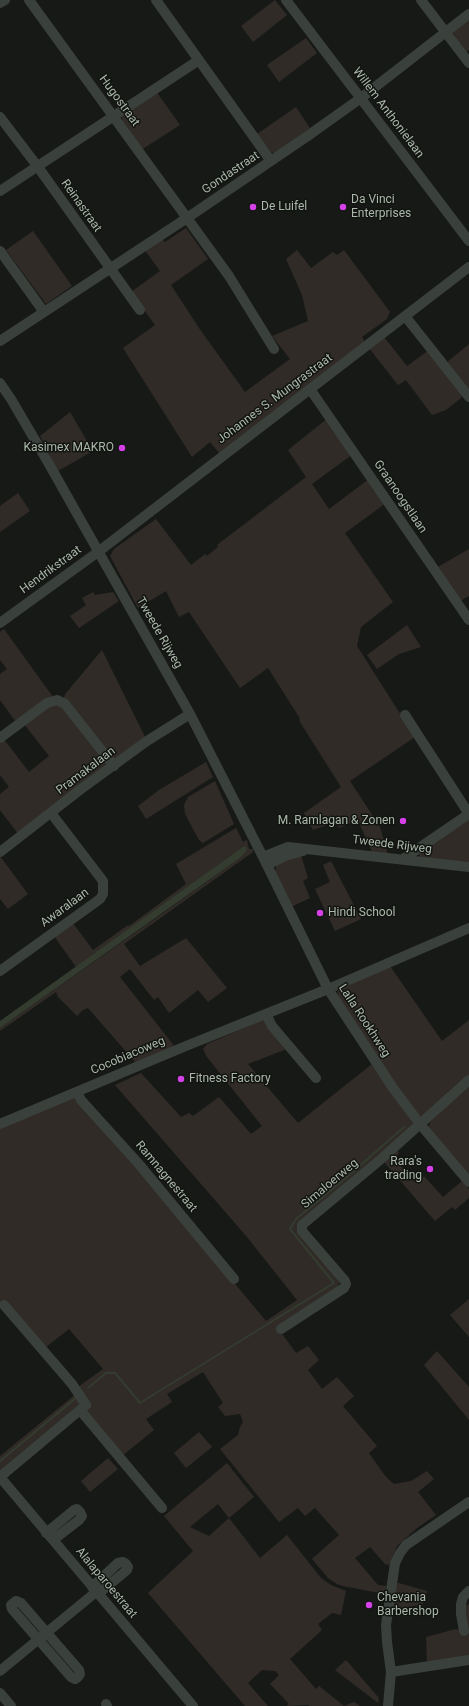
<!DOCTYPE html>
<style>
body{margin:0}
canvas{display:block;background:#171917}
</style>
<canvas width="469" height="1706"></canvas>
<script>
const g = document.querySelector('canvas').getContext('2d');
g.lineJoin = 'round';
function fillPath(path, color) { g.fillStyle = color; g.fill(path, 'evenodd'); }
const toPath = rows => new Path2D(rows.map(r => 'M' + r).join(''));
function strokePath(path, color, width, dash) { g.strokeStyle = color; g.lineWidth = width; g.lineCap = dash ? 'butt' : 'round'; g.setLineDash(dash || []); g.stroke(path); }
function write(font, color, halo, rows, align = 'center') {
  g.font = font + ' Roboto,sans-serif'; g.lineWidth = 3; g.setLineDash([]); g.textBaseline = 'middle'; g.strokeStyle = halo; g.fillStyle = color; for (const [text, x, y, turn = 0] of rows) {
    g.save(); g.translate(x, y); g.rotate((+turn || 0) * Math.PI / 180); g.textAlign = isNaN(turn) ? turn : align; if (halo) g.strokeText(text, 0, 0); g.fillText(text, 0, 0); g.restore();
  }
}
const green = toPath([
 [275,0,287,15,253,42,241,26],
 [469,18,469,50,466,53,452,32],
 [306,38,317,53,279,82,267,65],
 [156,91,180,125,141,150,122,120,122,114],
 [296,107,310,128,274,153,271,152,257,134],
 [186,228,208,259,171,285,199,328,245,392,290,359,272,336,308,321,302,295,286,259,297,250,311,268,333,252,337,255,344,250,390,312,387,319,362,337,365,342,220,454,210,442,192,457,123,348,155,325,131,292,160,271,144,249,161,238,165,242],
 [33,231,72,286,46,304,6,250],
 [384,337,407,366,429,350,463,394,461,398,446,410,432,415,406,380,398,385,369,348],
 [469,344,469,393,446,363],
 [70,412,93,451,58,471,40,436],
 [328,418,353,454,312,484,329,509,369,479,386,503,345,533,393,602,361,627,357,646,415,737,350,781,380,827,388,855,372,852,358,820,339,828,336,822,313,830,304,813,341,787,300,722,299,717,268,668,240,688,189,612,179,617,166,591,138,608,110,556,114,549,156,519,191,565,205,554,207,556,218,547,217,545,306,477,288,450],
 [18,493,30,511,0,532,0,506],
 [469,549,469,596,460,601,436,568],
 [93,592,95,595,113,592,119,601,79,628,70,616,86,605,82,598],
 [407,625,421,647,399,654,377,669,367,655],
 [4,629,53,697,16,722,0,700,0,674,7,669,0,660,0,632],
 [102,650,146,739,114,760,63,699,66,693],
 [61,704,106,763,106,767,19,835,0,810,0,794,9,787,0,775,0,741,3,738,29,772,49,756,24,724,47,706],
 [206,762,213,777,146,819,138,806,159,790],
 [215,781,234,824,203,843,199,840,185,814,184,805,188,797],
 [469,817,469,865,421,858,419,854],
 [236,828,243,842,247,840,249,849,253,849,253,852,124,944,140,966,186,938,227,988,208,1002,198,990,169,1013,158,997,154,1000,130,969,120,977,175,1047,136,1063,88,1008,83,1010,77,1016,58,997,56,992,0,1031,0,1028,169,909,240,858,247,851,244,846,76,967,54,936,72,922,93,950,128,925,129,926,186,884,176,864],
 [301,855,308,878,303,881,310,898,291,907,275,873,276,866,280,862],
 [0,856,28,894,8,909,0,899],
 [331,861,361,919,335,931,315,889,330,882,323,865],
 [390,966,442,1041,469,1020,469,1076,424,1116,421,1117,417,1114,397,1086,337,995,339,988],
 [263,1020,265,1021,286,1047,284,1050,248,1064,298,1123,372,1064,415,1125,299,1224,339,1279,339,1284,337,1288,277,1327,296,1353,308,1346,315,1355,319,1360,308,1370,322,1389,337,1377,354,1396,343,1406,377,1446,369,1453,386,1477,394,1484,411,1481,427,1471,434,1479,418,1492,436,1515,417,1528,397,1546,389,1565,385,1564,370,1547,355,1558,378,1585,386,1586,386,1592,384,1594,343,1586,337,1584,328,1578,312,1559,339,1535,315,1508,305,1516,298,1508,279,1522,220,1449,238,1435,240,1427,243,1422,240,1414,225,1416,218,1407,223,1403,203,1372,167,1394,172,1402,146,1419,154,1430,122,1456,85,1413,78,1387,103,1369,69,1329,46,1347,6,1300,0,1305,0,1127,75,1097,132,1160,266,1321,297,1300,247,1237,115,1085,141,1073,181,1117,189,1113,193,1116,219,1097,251,1134,262,1126,207,1057,203,1049,207,1044],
 [469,1083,469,1177,429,1128,429,1126,430,1122],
 [397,1150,399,1152,396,1160,416,1183,424,1176,443,1197,462,1181,469,1189,469,1198,455,1210,452,1207,435,1221,385,1163,386,1159],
 [469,1299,469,1337,450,1315],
 [437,1351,469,1387,469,1420,424,1365],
 [77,1393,82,1402,0,1474,0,1456],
 [199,1432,212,1447,186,1468,174,1453],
 [108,1458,118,1469,90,1492,81,1481],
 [227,1463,254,1497,229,1518,260,1558,287,1535,321,1578,331,1585,346,1591,341,1615,332,1613,318,1624,322,1630,290,1659,316,1689,319,1686,344,1706,354,1702,360,1706,310,1706,308,1705,286,1706,289,1704,270,1684,279,1675,275,1671,262,1670,248,1683,268,1706,245,1706,148,1593,193,1551,164,1516],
 [218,1504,229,1518,209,1536,190,1527],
 [395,1582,427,1591,423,1604,391,1611],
 [469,1604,469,1657,427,1663,426,1637,456,1629,460,1630,464,1606],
 [346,1660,379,1698,378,1703,335,1670]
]);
const water = toPath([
 [244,846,246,847,247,851,240,858,0,1028,0,1021]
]);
const stream = toPath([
 [88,1388,106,1373,115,1373,140,1403,334,1283,290,1229,296,1219,347,1177,404,1127],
 [0,1461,77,1397]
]);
const minor = toPath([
 [29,0,229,276,274,349],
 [156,0,271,161],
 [286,0,469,241],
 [421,0,469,63],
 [0,3,5,0],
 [0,117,38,167,140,310],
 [0,191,199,60],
 [0,251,44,312],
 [405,316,469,397],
 [0,341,187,218,309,135,361,98,469,14],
 [0,383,11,399,49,464,190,714,263,857,328,989,393,1088,420,1124,469,1182],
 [310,389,469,620],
 [0,623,98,552,469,267],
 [405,715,469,814],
 [0,738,47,703,57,700,65,704,114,766],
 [0,852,81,789,147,741,190,714],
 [263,857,288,847,469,867],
 [403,859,469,814],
 [267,865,285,856,303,851],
 [0,971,100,899,103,894,103,881,51,813],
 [266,1014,272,1026,316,1078],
 [77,1092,81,1100,138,1163,234,1279],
 [0,1124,186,1046,328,989,469,928],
 [281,1329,344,1288,346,1284,345,1281,302,1231,302,1225,380,1160,469,1080],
 [80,1410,162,1508],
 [0,1477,193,1706],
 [0,1477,86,1405,72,1384,4,1305],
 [46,1533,74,1510,77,1509,80,1512,82,1516,79,1520,53,1540],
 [92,1587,118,1563,123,1562,126,1564,128,1567,127,1570,98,1594],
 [16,1601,21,1603,79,1670,80,1674,78,1677,75,1679,71,1677,12,1609,11,1605,16,1601],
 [464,1631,461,1614,461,1604,463,1597,469,1591],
 [0,1671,96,1592],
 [391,1672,469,1660],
 [0,1693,11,1706],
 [106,1704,107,1706],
 [388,1706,391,1672,387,1642,386,1625,395,1563,400,1553,406,1545,469,1502]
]);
const markers = [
 [253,207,4,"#d341e7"],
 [343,207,4,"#d341e7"],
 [122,448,4,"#d341e7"],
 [403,821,4,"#d341e7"],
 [320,913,4,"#d341e7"],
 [181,1079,4,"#d341e7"],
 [430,1169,4,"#d341e7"],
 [369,1605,4,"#d341e7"]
];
const streetNames = [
 ["Hugostraat",119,101,54],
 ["Willem Anthonielaan",388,113,53],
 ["Gondastraat",231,173,-34],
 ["Reinastraat",81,206,55],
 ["Johannes S. Mungrastraat",275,399,-37],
 ["Graanoogstlaan",400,497,56],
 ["Hendrikstraat",51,570,-36],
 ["Tweede Rijweg",159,633,60],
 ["Pramakalaan",86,771,-37],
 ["Tweede Rijweg",392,845,7],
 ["Awaralaan",65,908,-36],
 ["Lalla Rookhweg",364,1021,57],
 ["Cocobiacoweg",128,1056,-23],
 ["Ramnagnestraat",166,1177,50],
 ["Simaloerweg",330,1184,-40],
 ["Alalaparoestraat",106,1583,50]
];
const poiNames = [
 ["Da Vinci",351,200],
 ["Enterprises",351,214],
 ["De Luifel",261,207],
 ["Kasimex MAKRO",114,448,"right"],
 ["M. Ramlagan & Zonen",395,821,"right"],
 ["Hindi School",328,913],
 ["Fitness Factory",189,1079],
 ["Rara's",422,1162,"right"],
 ["trading",422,1176,"right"],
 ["Chevania",377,1598],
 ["Barbershop",377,1612]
];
fillPath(green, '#312b27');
fillPath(water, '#333c2e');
strokePath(stream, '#333c2e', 2);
strokePath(minor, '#3a403b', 10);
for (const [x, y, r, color] of markers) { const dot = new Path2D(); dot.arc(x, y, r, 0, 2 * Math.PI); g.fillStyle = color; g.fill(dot); strokePath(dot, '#121412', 1.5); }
write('12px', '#abb8aa', '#121412', streetNames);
write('12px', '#abb8aa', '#121412', poiNames, 'left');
</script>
